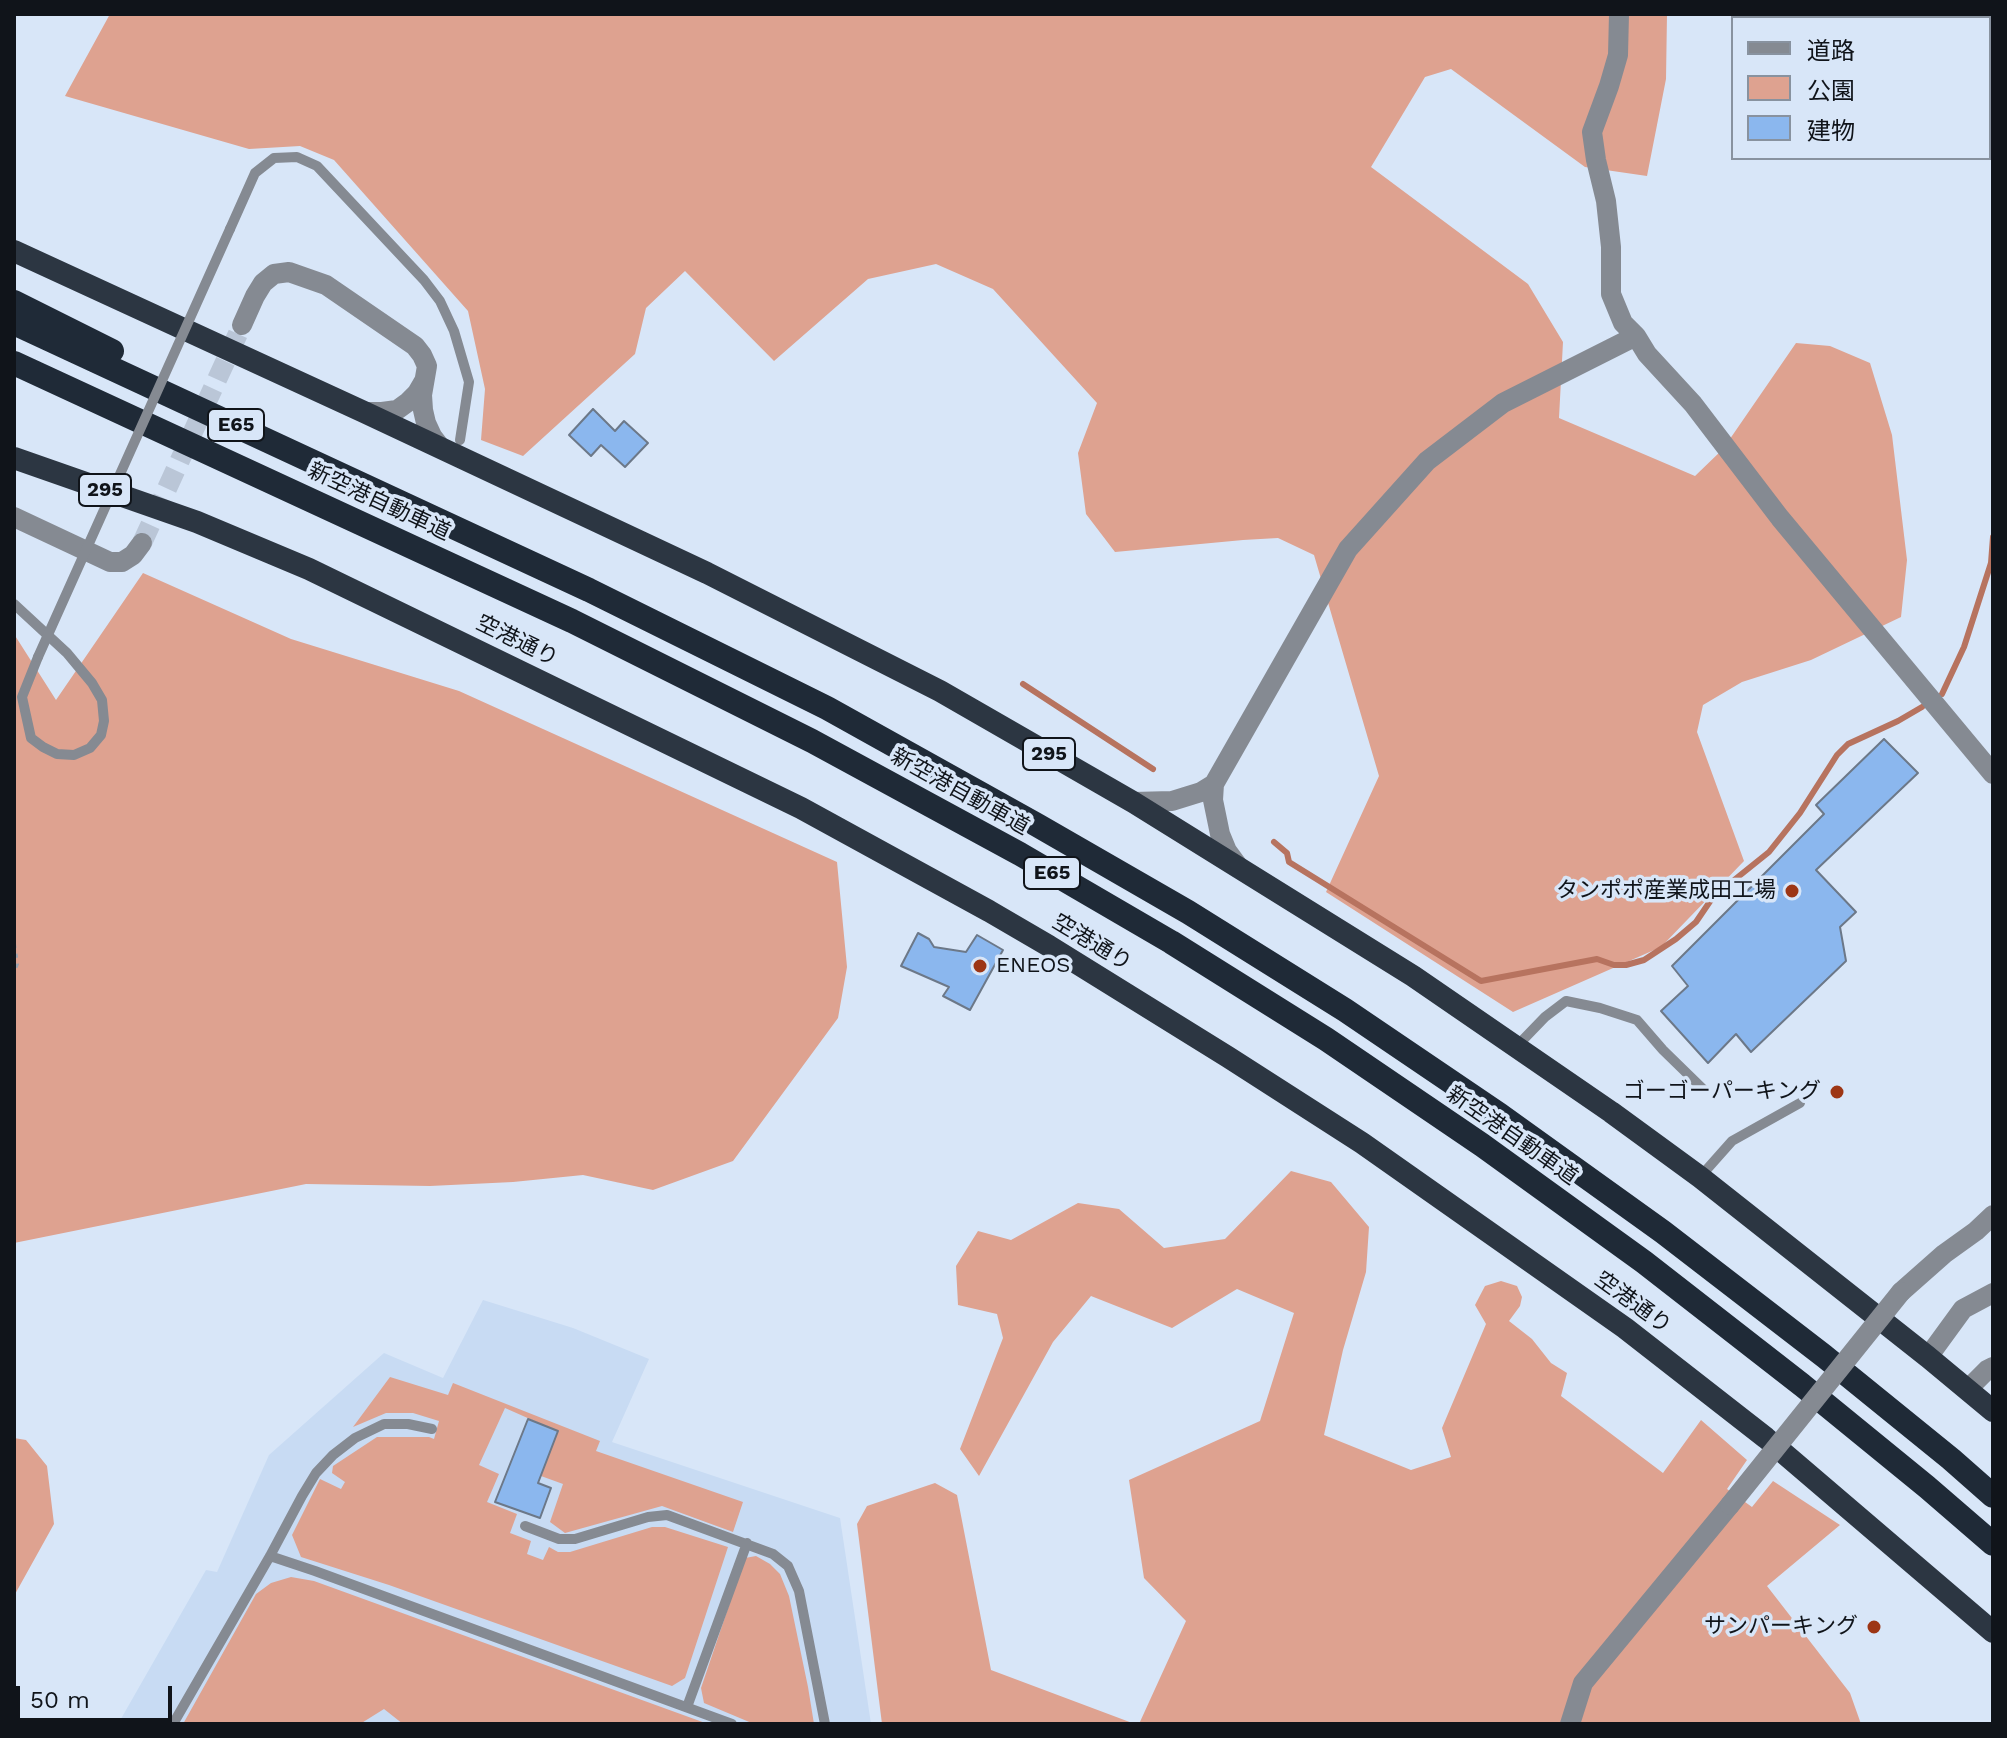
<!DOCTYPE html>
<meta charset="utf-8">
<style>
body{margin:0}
#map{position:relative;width:2007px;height:1738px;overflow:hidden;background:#d8e6f8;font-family:"Work Sans","Noto Sans JP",sans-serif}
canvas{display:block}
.frame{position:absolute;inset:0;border:16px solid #10141a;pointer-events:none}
.legend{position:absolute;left:1731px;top:16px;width:260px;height:144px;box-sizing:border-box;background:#d8e6f8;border:2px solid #88929f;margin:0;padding:10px 14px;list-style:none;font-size:24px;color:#10141a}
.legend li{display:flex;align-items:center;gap:16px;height:40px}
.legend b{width:40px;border:2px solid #88929f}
.scale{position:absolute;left:16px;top:1686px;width:156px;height:36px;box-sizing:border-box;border:4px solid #10141a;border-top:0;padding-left:10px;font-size:24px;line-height:28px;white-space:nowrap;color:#10141a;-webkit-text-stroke:6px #d8e6f8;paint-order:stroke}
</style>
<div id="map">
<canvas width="2007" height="1738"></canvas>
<div class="frame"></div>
<ul class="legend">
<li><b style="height:10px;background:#858a92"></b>道路</li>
<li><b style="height:22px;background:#dea290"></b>公園</li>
<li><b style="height:22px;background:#8bb7ee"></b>建物</li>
</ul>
<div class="scale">50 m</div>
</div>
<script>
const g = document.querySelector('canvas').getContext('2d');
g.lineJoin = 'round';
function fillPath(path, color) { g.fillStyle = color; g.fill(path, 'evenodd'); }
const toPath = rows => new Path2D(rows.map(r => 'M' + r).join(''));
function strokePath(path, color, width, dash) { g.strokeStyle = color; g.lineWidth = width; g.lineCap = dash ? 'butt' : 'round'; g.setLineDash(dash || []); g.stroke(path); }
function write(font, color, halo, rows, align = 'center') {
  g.font = font + ' "Work Sans","Noto Sans JP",sans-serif'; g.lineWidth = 7; g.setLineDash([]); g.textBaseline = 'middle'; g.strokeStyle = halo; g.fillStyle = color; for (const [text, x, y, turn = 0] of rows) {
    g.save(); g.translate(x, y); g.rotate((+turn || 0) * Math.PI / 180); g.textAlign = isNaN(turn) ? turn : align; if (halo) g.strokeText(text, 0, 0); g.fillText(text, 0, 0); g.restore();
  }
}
const built = toPath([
 [483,1300,573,1328,649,1359,612,1442,840,1518,871,1724,118,1724,206,1570,217,1572,269,1455,384,1353,443,1378]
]);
const green = toPath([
 [110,14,1667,14,1666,79,1647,176,1585,167,1451,69,1425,77,1371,167,1528,284,1563,342,1559,418,1695,476,1723,449,1796,343,1830,346,1870,363,1892,435,1907,560,1901,617,1811,660,1742,682,1703,705,1697,732,1744,861,1661,947,1513,1012,1326,892,1379,776,1314,555,1278,538,1243,540,1115,552,1086,514,1078,453,1097,403,993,289,936,264,868,279,774,361,685,271,646,308,635,354,523,456,481,440,485,389,468,311,334,160,300,146,249,149,65,96],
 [143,573,291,639,459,691,837,862,847,967,838,1018,733,1161,653,1190,583,1175,513,1182,430,1186,306,1184,14,1243,14,634,56,700],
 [1291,1171,1331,1182,1369,1227,1366,1272,1343,1350,1324,1435,1411,1470,1451,1457,1442,1428,1486,1324,1475,1305,1485,1286,1501,1281,1517,1286,1522,1297,1520,1306,1509,1321,1532,1339,1551,1363,1567,1373,1561,1396,1663,1473,1701,1420,1747,1460,1727,1489,1752,1507,1773,1481,1840,1525,1767,1586,1850,1693,1861,1724,1139,1724,1186,1621,1144,1578,1129,1480,1260,1421,1294,1313,1237,1289,1172,1328,1091,1296,1053,1342,979,1476,960,1449,1003,1338,997,1314,958,1305,956,1266,978,1231,1011,1240,1078,1203,1119,1209,1164,1248,1225,1239],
 [390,1377,448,1395,453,1383,600,1441,596,1451,743,1502,733,1532,662,1506,565,1533,550,1522,563,1484,541,1476,557,1431,505,1408,479,1465,499,1474,487,1502,517,1514,510,1533,531,1541,527,1554,543,1560,549,1547,558,1552,570,1552,652,1527,665,1527,728,1547,685,1678,672,1686,389,1585,301,1557,292,1535,320,1479,341,1489,345,1482,332,1473,333,1466,377,1437,429,1437,434,1439,439,1421,413,1413,386,1413,353,1427],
 [14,1438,26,1440,47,1466,54,1524,14,1596],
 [935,1483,957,1495,991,1670,1135,1724,882,1724,857,1524,867,1506],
 [756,1556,770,1564,780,1574,789,1596,808,1687,814,1724,754,1724,704,1703,701,1688,745,1558],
 [291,1577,314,1581,708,1724,403,1724,384,1709,360,1724,183,1724,256,1594,271,1583]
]);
const stream = toPath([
 [1023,684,1153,769],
 [1942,694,1964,647,1991,563,1993,537],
 [1274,842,1287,853,1289,862,1481,981,1597,959,1614,965,1626,965,1644,960,1676,939,1696,922,1713,897,1769,852,1800,813,1837,755,1848,744,1898,721,1922,707]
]);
const building = toPath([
 [593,409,615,431,624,421,648,443,625,467,601,445,591,456,569,435,593,409],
 [1884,739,1918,773,1816,870,1856,912,1840,927,1846,961,1751,1052,1736,1034,1708,1063,1661,1011,1688,986,1672,966,1824,814,1816,805,1884,739],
 [918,933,929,939,934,947,966,952,977,935,1003,950,970,1010,943,996,949,987,901,966,918,933],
 [528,1419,558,1431,538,1483,551,1488,540,1518,495,1502,528,1419]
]);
const tertiaryTunnel = toPath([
 [142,543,242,325]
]);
const path = toPath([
 [14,944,17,964,14,971]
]);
const service = toPath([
 [230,229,255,173,274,158,297,157,317,166,424,280,440,301,454,331,469,382,460,440],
 [14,604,67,653,92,683,102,700,104,721,101,735,90,748,74,755,57,754,43,747,31,738,22,697,38,657],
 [1517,1046,1545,1017,1566,1001,1600,1008,1637,1020,1663,1050,1703,1089],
 [1700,1177,1732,1141,1800,1103],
 [525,1526,559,1539,575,1539,648,1517,667,1515,773,1554,788,1566,799,1591,825,1724],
 [270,1556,315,1571,732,1724],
 [687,1707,747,1543],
 [173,1724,270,1556,302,1496,316,1473,333,1455,355,1438,384,1424,408,1424,432,1429]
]);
const minor = toPath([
 [1619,14,1618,55,1609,86,1592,132,1596,160,1606,201,1611,247,1611,294,1623,323,1636,336,1647,354,1693,404,1780,518,1993,774],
 [1133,802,1172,801,1201,792,1214,784],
 [1238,866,1227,851,1220,834,1213,800,1214,784,1348,549,1427,461,1503,403,1636,336],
 [1901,1292,1944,1254,1976,1231,1993,1215],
 [1928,1357,1963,1309,1993,1293],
 [1968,1389,1987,1370,1993,1367],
 [1570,1724,1583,1683,1730,1505]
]);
const tertiary = toPath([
 [242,325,255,296,263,283,274,274,289,272,326,285,415,346,422,355,427,366,422,395,423,410,426,423,432,436,442,449],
 [364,412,382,412,397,410,408,402,417,393,424,381],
 [14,517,110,562,122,562,133,555,142,543]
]);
const trunk = toPath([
 [14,251,364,412,707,573,940,691,1133,802,1413,976,1611,1112,1700,1177,1928,1357,1993,1411],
 [14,458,197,522,309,569,801,808,989,911,1049,946,1228,1057,1362,1143,1625,1328,1766,1438,1993,1632]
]);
const motorway = toPath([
 [14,302,112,351],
 [14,323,589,590,827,708,1037,825,1188,912,1345,1010,1500,1115,1663,1232,1824,1356,1951,1459,1993,1496],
 [14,363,572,621,812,741,1020,854,1171,942,1326,1039,1482,1145,1644,1262,1802,1385,1927,1487,1993,1544]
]);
const serviceBridge = toPath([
 [38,657,230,229]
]);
const minorBridge = toPath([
 [1730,1505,1901,1292]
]);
const markers = [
 [1792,891,8,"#9d3615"],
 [980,966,8,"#9d3615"],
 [1837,1092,8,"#9d3615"],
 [1874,1627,8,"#9d3615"]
];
const shields = [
 [236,425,56],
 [105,490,52],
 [1049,754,52],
 [1052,873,56]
];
const shieldNames = [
 ["E65",236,425],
 ["295",105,490],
 ["295",1049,754],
 ["E65",1052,873]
];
const streetNames = [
 ["新空港自動車道",379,502,25],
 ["空港通り",517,641,26],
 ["新空港自動車道",960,792,29],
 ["空港通り",1092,943,31],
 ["新空港自動車道",1512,1136,35],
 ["空港通り",1633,1303,36]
];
const poiNames = [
 ["タンポポ産業成田工場",1776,891],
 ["ENEOS",996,966,"left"],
 ["ゴーゴーパーキング",1821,1092],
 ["サンパーキング",1858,1627]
];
fillPath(built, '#c8dbf3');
fillPath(green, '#dea290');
strokePath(stream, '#b7735f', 6);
fillPath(building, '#8bb7ee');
strokePath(building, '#6c7888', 2);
strokePath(tertiaryTunnel, '#bac6d7', 20, [20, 10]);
strokePath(path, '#98a3b1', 4, [4, 6]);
strokePath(service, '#858a92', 10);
strokePath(minor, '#858a92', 20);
strokePath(tertiary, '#858a92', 20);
strokePath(trunk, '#2c3642', 22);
strokePath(motorway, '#1f2a37', 24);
strokePath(serviceBridge, '#858a92', 10);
strokePath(minorBridge, '#858a92', 20);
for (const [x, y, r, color] of markers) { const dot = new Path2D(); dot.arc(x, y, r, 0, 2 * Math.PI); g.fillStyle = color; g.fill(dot); strokePath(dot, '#d8e6f8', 3); }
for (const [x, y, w] of shields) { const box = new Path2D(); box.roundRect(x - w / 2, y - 16, w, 32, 6); g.fillStyle = '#d8e6f8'; g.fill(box); strokePath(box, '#10141a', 2); }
write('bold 20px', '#10141a', null, shieldNames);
write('22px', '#10141a', '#d8e6f8', streetNames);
write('22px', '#10141a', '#d8e6f8', poiNames, 'right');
</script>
